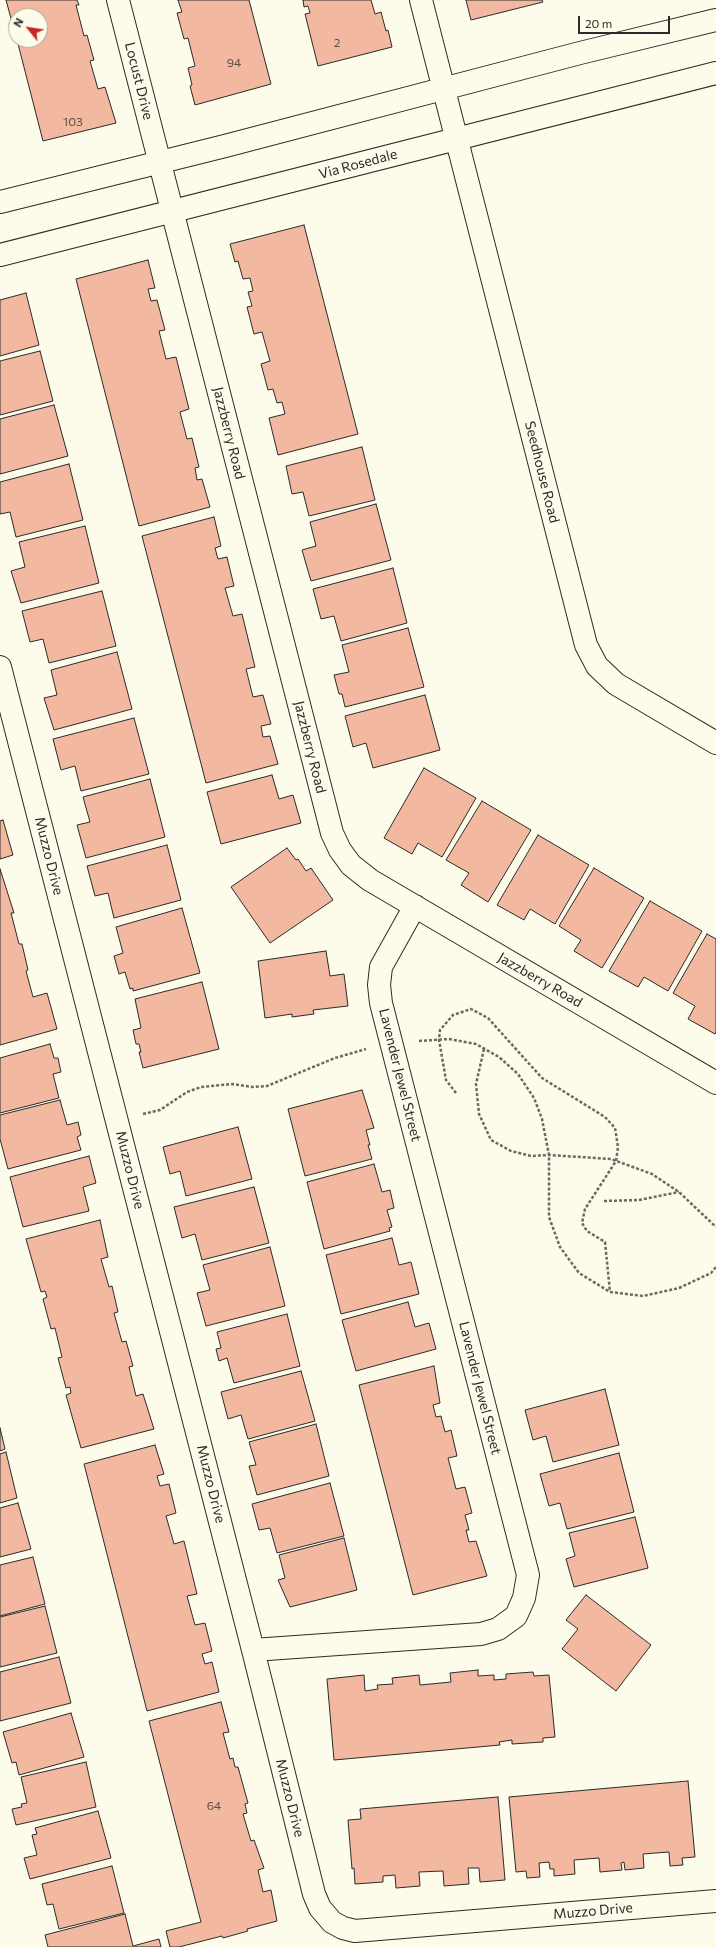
<!DOCTYPE html>
<style>
body{margin:0}
#map{position:relative;width:716px;height:1947px;overflow:hidden;background:#fdfbea;font-family:Commissioner,sans-serif}
canvas{display:block}
.north{position:absolute;left:8px;top:8px;width:40px;height:40px;box-sizing:border-box;background:#fdfbea;border:1px solid #a9a89e;border-radius:50%;rotate:300deg;font-size:11px;font-weight:700;line-height:16px;text-align:center;color:#2b2b2b}
.north::after{content:'';display:block;margin:auto;width:14px;height:18px;background:#c62828;clip-path:polygon(50% 0,100% 100%,50% 72%,0 100%)}
.scale{position:absolute;left:578px;top:16px;width:92px;height:18px;box-sizing:border-box;border:2px solid #2b2b2b;border-top:0;padding-left:5px;font-size:12px;line-height:14px;white-space:nowrap;color:#2b2b2b;-webkit-text-stroke:3px #fdfbea;paint-order:stroke}
</style>
<div id="map">
<canvas width="716" height="1947"></canvas>
<div class="north">N</div>
<div class="scale">20 m</div>
</div>
<script>
const g = document.querySelector('canvas').getContext('2d');
g.lineJoin = 'round';
function fillPath(path, color) { g.fillStyle = color; g.fill(path, 'evenodd'); }
const toPath = rows => new Path2D(rows.map(r => 'M' + r).join(''));
function strokePath(path, color, width, dash) { g.strokeStyle = color; g.lineWidth = width; g.lineCap = dash ? 'butt' : 'round'; g.setLineDash(dash || []); g.stroke(path); }
function write(font, color, halo, rows, align = 'center') {
  g.font = font + ' Commissioner,sans-serif'; g.lineWidth = 3; g.setLineDash([]); g.textBaseline = 'middle'; g.strokeStyle = halo; g.fillStyle = color; for (const [text, x, y, turn = 0] of rows) {
    g.save(); g.translate(x, y); g.rotate((+turn || 0) * Math.PI / 180); g.textAlign = isNaN(turn) ? turn : align; if (halo) g.strokeText(text, 0, 0); g.fillText(text, 0, 0); g.restore();
  }
}
const building = toPath([
 [6,0,77,0,79,5,76,5,84,36,87,35,94,60,90,61,98,89,105,87,116,123,43,141,17,40,40,40,40,16,16,16,16,37,6,0],
 [178,0,249,0,271,84,195,105,190,86,192,85,188,68,195,66,188,38,184,39,177,13,182,12,178,0],
 [303,0,371,0,375,14,381,12,386,31,388,30,392,47,318,66,305,14,310,13,308,6,304,7,303,0],
 [466,0,542,0,543,2,471,20,466,0],
 [304,225,358,434,278,455,269,418,285,414,282,402,277,403,273,389,268,390,261,364,270,361,262,332,254,334,247,307,252,306,248,292,253,291,250,278,243,279,238,261,235,262,230,244,304,225],
 [148,260,155,288,148,289,151,301,157,300,165,330,159,331,166,359,176,357,189,409,180,412,187,439,192,438,199,467,195,468,197,480,202,479,210,507,139,526,76,279,148,260],
 [26,293,39,345,0,356,0,300,26,293],
 [40,351,53,401,0,415,0,361,40,351],
 [54,405,68,456,0,474,0,419,54,405],
 [362,447,375,500,309,516,303,492,292,494,286,466,362,447],
 [69,464,83,520,16,537,10,512,0,514,0,482,69,464],
 [376,504,391,560,311,581,302,550,316,546,310,522,376,504],
 [214,517,221,546,215,548,218,559,227,557,234,586,225,588,233,616,242,614,255,667,246,669,253,697,263,695,271,724,261,726,263,737,270,736,278,764,206,783,142,536,214,517],
 [85,526,99,583,21,603,11,571,25,567,19,542,85,526],
 [393,568,407,623,341,641,334,616,321,619,313,589,393,568],
 [102,591,116,646,49,663,43,639,30,642,22,611,102,591],
 [408,628,424,687,345,707,342,694,339,694,334,675,349,672,342,645,408,628],
 [117,652,132,709,54,730,44,698,57,695,51,670,117,652],
 [425,695,440,750,373,768,366,743,353,747,345,716,425,695],
 [134,718,149,774,81,791,75,766,61,770,53,739,134,718],
 [424,768,476,798,442,857,418,843,412,854,384,838,424,768],
 [272,775,279,799,293,795,301,823,221,844,207,792,272,775],
 [150,779,165,837,86,858,77,825,90,822,83,797,150,779],
 [482,801,531,830,488,902,461,885,469,873,446,860,482,801],
 [3,820,13,855,0,859,0,821,3,820],
 [538,835,589,865,555,924,530,909,524,920,497,905,538,835],
 [167,845,181,900,114,918,108,893,95,896,87,866,167,845],
 [287,848,296,860,298,859,306,871,311,868,333,900,270,943,231,887,287,848],
 [594,868,644,898,602,968,574,951,581,940,559,926,594,868],
 [0,869,14,913,11,913,19,944,22,944,28,970,26,971,33,997,47,993,57,1029,0,1045,0,869],
 [650,901,702,931,668,991,644,977,638,987,609,971,650,901],
 [182,908,200,973,133,991,133,988,130,989,125,972,119,974,114,956,123,953,116,927,182,908],
 [707,934,716,939,716,1032,715,1034,688,1019,695,1006,673,993,707,934],
 [326,951,330,976,344,974,348,1006,313,1010,314,1014,292,1017,292,1014,265,1018,258,961,326,951],
 [202,982,219,1049,143,1068,139,1052,141,1052,139,1044,136,1044,133,1030,141,1028,135,999,202,982],
 [50,1044,54,1058,58,1058,61,1072,53,1074,59,1098,0,1113,0,1058,50,1044],
 [362,1090,374,1128,366,1130,370,1145,368,1145,372,1159,305,1176,288,1109,362,1090],
 [60,1100,67,1125,78,1122,81,1135,77,1137,81,1150,8,1169,0,1139,0,1115,60,1100],
 [238,1127,252,1179,186,1196,180,1171,170,1174,163,1147,238,1127],
 [89,1156,96,1183,83,1187,89,1211,23,1227,10,1177,89,1156],
 [374,1164,382,1192,390,1190,394,1208,387,1210,392,1227,389,1228,390,1231,324,1249,307,1182,374,1164],
 [254,1187,269,1243,202,1260,195,1234,182,1238,174,1207,254,1187],
 [100,1220,108,1257,101,1259,109,1287,112,1286,118,1312,114,1313,122,1342,126,1341,133,1366,129,1367,136,1396,143,1394,154,1429,81,1448,66,1395,71,1393,70,1387,66,1388,58,1358,62,1357,55,1328,51,1329,43,1299,47,1297,45,1291,41,1292,26,1239,100,1220],
 [392,1238,399,1265,411,1262,419,1294,341,1314,326,1255,392,1238],
 [270,1247,285,1306,206,1326,197,1293,210,1290,203,1265,270,1247],
 [408,1302,415,1327,429,1323,436,1349,356,1371,342,1320,408,1302],
 [287,1314,300,1366,234,1383,227,1358,219,1361,216,1349,221,1348,217,1332,287,1314],
 [434,1366,440,1403,433,1405,436,1417,441,1416,445,1432,451,1430,457,1456,448,1458,456,1489,465,1487,472,1513,465,1515,469,1530,466,1530,469,1542,476,1541,487,1576,413,1595,359,1385,434,1366],
 [301,1371,315,1421,248,1439,241,1415,228,1419,221,1392,301,1371],
 [605,1389,619,1445,553,1462,546,1436,533,1440,525,1410,605,1389],
 [316,1424,329,1476,257,1495,249,1466,256,1465,249,1442,316,1424],
 [0,1428,5,1449,0,1451,0,1428],
 [155,1445,164,1474,157,1476,160,1486,169,1484,176,1513,166,1516,174,1544,184,1541,197,1594,187,1596,195,1625,205,1623,212,1651,202,1654,205,1664,212,1662,219,1692,147,1711,84,1464,155,1445],
 [6,1452,17,1498,0,1503,0,1454,6,1452],
 [619,1453,634,1512,567,1529,560,1503,549,1506,540,1474,619,1453],
 [330,1483,344,1536,277,1553,270,1528,259,1530,252,1504,330,1483],
 [18,1503,31,1549,0,1557,0,1508,18,1503],
 [635,1517,648,1568,574,1587,566,1559,575,1556,569,1533,635,1517],
 [344,1538,357,1590,290,1607,278,1580,285,1578,279,1555,344,1538],
 [33,1557,45,1604,0,1616,0,1565,33,1557],
 [586,1595,651,1645,616,1691,562,1649,578,1629,566,1620,586,1595],
 [45,1606,57,1653,0,1667,0,1617,45,1606],
 [59,1657,71,1703,0,1721,0,1672,59,1657],
 [478,1670,478,1676,494,1675,494,1680,506,1679,506,1674,533,1672,534,1676,549,1675,555,1737,543,1738,543,1742,512,1744,512,1740,499,1742,500,1745,334,1760,327,1679,364,1675,365,1691,378,1689,377,1685,393,1684,392,1678,419,1675,420,1685,451,1682,450,1673,478,1670],
 [221,1702,229,1732,223,1733,230,1759,233,1758,235,1767,238,1767,248,1803,245,1804,247,1813,243,1814,251,1841,254,1840,264,1868,258,1870,263,1892,271,1890,277,1921,247,1929,248,1931,223,1938,222,1936,179,1947,170,1947,166,1931,201,1922,149,1721,221,1702],
 [71,1713,84,1757,19,1775,16,1762,12,1763,3,1732,71,1713],
 [86,1762,96,1807,16,1825,12,1809,22,1807,21,1804,27,1803,21,1777,86,1762],
 [688,1781,695,1857,682,1858,683,1865,670,1866,669,1852,643,1854,644,1868,625,1870,624,1862,621,1863,622,1870,600,1872,599,1858,574,1860,575,1874,554,1876,554,1869,550,1869,549,1862,539,1863,540,1877,527,1878,526,1871,516,1872,509,1797,688,1781],
 [498,1797,505,1880,480,1882,479,1868,468,1868,469,1884,444,1886,443,1871,419,1872,420,1886,396,1888,395,1875,383,1876,383,1882,355,1884,354,1868,352,1869,348,1820,361,1819,360,1809,498,1797],
 [98,1811,111,1858,30,1879,24,1858,37,1855,32,1835,37,1834,35,1828,98,1811],
 [112,1866,124,1913,59,1929,53,1904,47,1905,42,1884,112,1866],
 [125,1914,133,1946,159,1939,161,1947,48,1947,45,1935,125,1914]
]);
const path = toPath([
 [419,1041,449,1039,476,1044,499,1057,518,1074,534,1098,542,1119,549,1155,549,1217,560,1247,579,1273,610,1292,643,1296,679,1288,711,1273,716,1267],
 [484,1049,476,1084,479,1114,491,1140,511,1151,531,1156,549,1155,611,1159,652,1174,679,1192,716,1227],
 [456,1093,446,1080,439,1040,440,1030,453,1015,471,1009,488,1018,542,1078,605,1117,615,1128,618,1147,616,1161,585,1209,582,1223,587,1231,605,1242,610,1292],
 [143,1114,160,1110,187,1092,201,1087,233,1084,252,1087,267,1086,335,1058,366,1049],
 [604,1201,639,1200,679,1192]
]);
const minor = toPath([
 [118,0,332,833,340,850,351,865,370,880,716,1083],
 [421,0,586,645,597,666,616,684,716,743],
 [0,202,225,146,580,53,716,20],
 [0,255,716,73],
 [0,667,253,1650,314,1894,320,1908,332,1922,343,1928,355,1931,716,1901],
 [253,1650,481,1634,498,1629,516,1616,524,1598,528,1575,381,1003,379,985,381,967,415,906]
]);
const numberNames = [
 ["2",337,43],
 ["94",234,63],
 ["103",73,122],
 ["64",214,1806]
];
const streetNames = [
 ["Locust Drive",139,81,76],
 ["Via Rosedale",358,164,-15],
 ["Jazzberry Road",229,433,76],
 ["Seedhouse Road",542,472,76],
 ["Jazzberry Road",310,747,76],
 ["Muzzo Drive",49,856,76],
 ["Jazzberry Road",540,980,30],
 ["Lavender Jewel Street",400,1075,76],
 ["Muzzo Drive",130,1170,76],
 ["Lavender Jewel Street",480,1388,76],
 ["Muzzo Drive",211,1484,76],
 ["Muzzo Drive",290,1798,76],
 ["Muzzo Drive",593,1911,-5]
];
fillPath(building, '#f2b8a0');
strokePath(building, '#2b2b2b', 1);
strokePath(minor, '#2b2b2b', 24);
strokePath(path, '#6a6964', 2.5, [3, 2]);
strokePath(minor, '#fdfbea', 22);
write('12px', '#5d4e48', null, numberNames);
write('14px', '#2b2b2b', '#fdfbea', streetNames);
</script>
